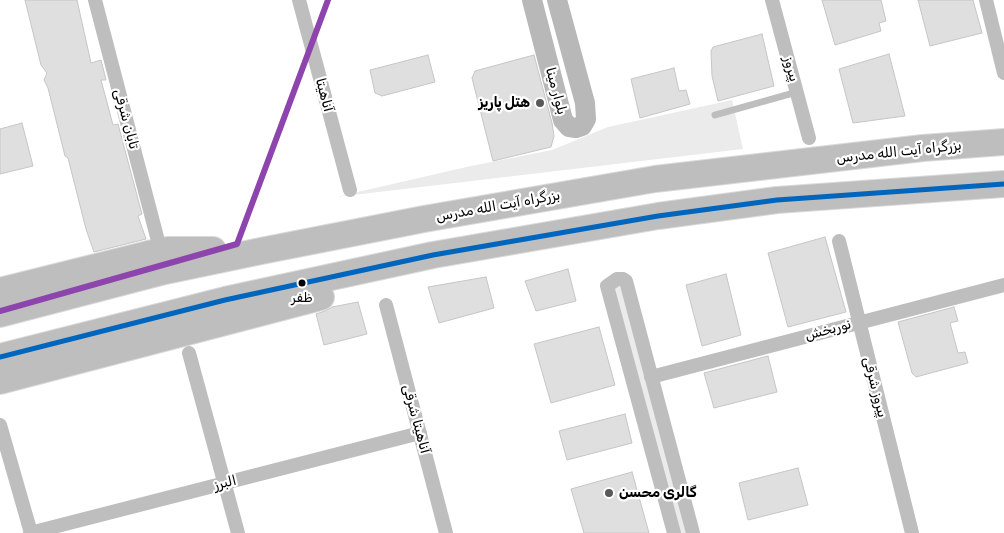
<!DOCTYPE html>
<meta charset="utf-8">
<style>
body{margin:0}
canvas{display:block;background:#fff}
</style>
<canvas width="1004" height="533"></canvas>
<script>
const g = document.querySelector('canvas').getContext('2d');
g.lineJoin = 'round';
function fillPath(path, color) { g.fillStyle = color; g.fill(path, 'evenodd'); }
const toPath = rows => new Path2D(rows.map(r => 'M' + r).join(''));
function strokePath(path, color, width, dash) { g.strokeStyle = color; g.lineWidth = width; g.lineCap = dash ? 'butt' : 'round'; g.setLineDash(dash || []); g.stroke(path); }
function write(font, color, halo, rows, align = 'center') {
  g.font = font + ' Rubik,"Noto Naskh Arabic",sans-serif'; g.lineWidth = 4.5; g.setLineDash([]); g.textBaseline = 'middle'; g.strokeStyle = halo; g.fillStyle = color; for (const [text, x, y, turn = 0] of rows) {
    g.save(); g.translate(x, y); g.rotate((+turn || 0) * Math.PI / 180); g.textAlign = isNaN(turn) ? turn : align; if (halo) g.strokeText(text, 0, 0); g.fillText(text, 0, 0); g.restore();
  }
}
const green = toPath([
 [732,100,743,149,336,197,471,166,552,150,608,127],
 [621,283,687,533,680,533,613,286]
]);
const building = toPath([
 [25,0,77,0,91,63,101,60,106,80,101,80,113,125,118,124,142,214,138,216,146,239,94,252,86,229,68,158,65,156,48,88,44,80,47,73,41,65,25,0],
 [822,0,881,0,886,21,879,23,881,31,835,45,822,0],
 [918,0,973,0,982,33,930,46,918,0],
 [762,34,774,86,718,101,712,76,711,51,713,47,762,34],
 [889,54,905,116,853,123,839,69,889,54],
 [428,55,435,82,382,96,375,93,370,70,428,55],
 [534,55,552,123,554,136,551,147,493,161,472,78,475,71,534,55],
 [674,68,679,91,686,90,690,104,640,118,631,79,674,68],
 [22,123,33,166,0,174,0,129,22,123],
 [825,237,846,312,788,327,768,253,825,237],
 [568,269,576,301,536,311,525,281,568,269],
 [726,274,741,335,702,346,686,285,726,274],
 [486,277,494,308,439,323,428,287,486,277],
 [358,302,367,334,324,345,316,314,325,311,332,307,358,302],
 [954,307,958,321,950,323,958,353,965,352,968,363,916,377,912,373,898,322,954,307],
 [599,327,615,385,551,403,534,344,599,327],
 [768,356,777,392,714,408,704,373,768,356],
 [625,414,632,443,567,460,559,431,625,414],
 [798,468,808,505,748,520,739,483,798,468],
 [632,472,649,533,584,533,571,489,632,472]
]);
const lane = toPath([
 [715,115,797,92]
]);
const street = toPath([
 [95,0,157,237],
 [299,0,350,190],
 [772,0,809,138],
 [986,0,1004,73],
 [839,241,912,533],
 [386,305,446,533],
 [189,353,238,533],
 [651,377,1004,285],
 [0,425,31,533],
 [30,533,420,433],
 [674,533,607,286,617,279,623,279,626,281,693,533]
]);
const secondary = toPath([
 [532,0,563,120,569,127,576,128,582,126,586,119,585,103,557,0]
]);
const highway = toPath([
 [0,291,148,254,168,250,213,250],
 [0,314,165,271,261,251,424,219,655,179,923,148,1004,142],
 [0,357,225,300,433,255,658,216,777,200,1004,184],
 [0,381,321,297]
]);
const bus1 = toPath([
 [0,357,225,300,433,255,658,216,777,200,1004,184]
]);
const metro1 = toPath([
 [0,311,237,244,328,0]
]);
const markers = [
 [540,103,5,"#595959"],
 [302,283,4.5,"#000"],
 [609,493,5,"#595959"]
];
const busNames = [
 ["ظفر",302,298]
];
const streetNames = [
 ["پیروز",791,69,75],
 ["بلوار مینا",556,91,75],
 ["آناهیتا",324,95,75],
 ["تابان شرقی",126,119,75],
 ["بزرگراه آیت الله مدرس",899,152,-6],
 ["بزرگراه آیت الله مدرس",498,206,-10],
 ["نوربخش",828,330,-15],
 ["پیروز شرقی",875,387,76],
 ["آناهیتا شرقی",416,419,75],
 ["البرز",225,483,-14]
];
const poiNames = [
 ["هتل پاریز",530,103],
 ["گالری محسن",619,493,"left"]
];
fillPath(green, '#ebebeb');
fillPath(building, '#dfdfdf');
strokePath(building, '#c6c6c6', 1);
strokePath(highway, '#dbdbdb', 28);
strokePath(lane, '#bebebe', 7);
strokePath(street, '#bebebe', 14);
strokePath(secondary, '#b8b8b8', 20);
strokePath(highway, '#bebebe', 26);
strokePath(bus1, '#0065bd', 5);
strokePath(metro1, '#8e44ad', 6);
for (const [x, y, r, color] of markers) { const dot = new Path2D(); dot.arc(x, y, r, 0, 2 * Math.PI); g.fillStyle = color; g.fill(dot); strokePath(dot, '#fff', 2); }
write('13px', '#000', '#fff', busNames);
write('14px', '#000', '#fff', streetNames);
write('bold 14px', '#000', '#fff', poiNames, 'right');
</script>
